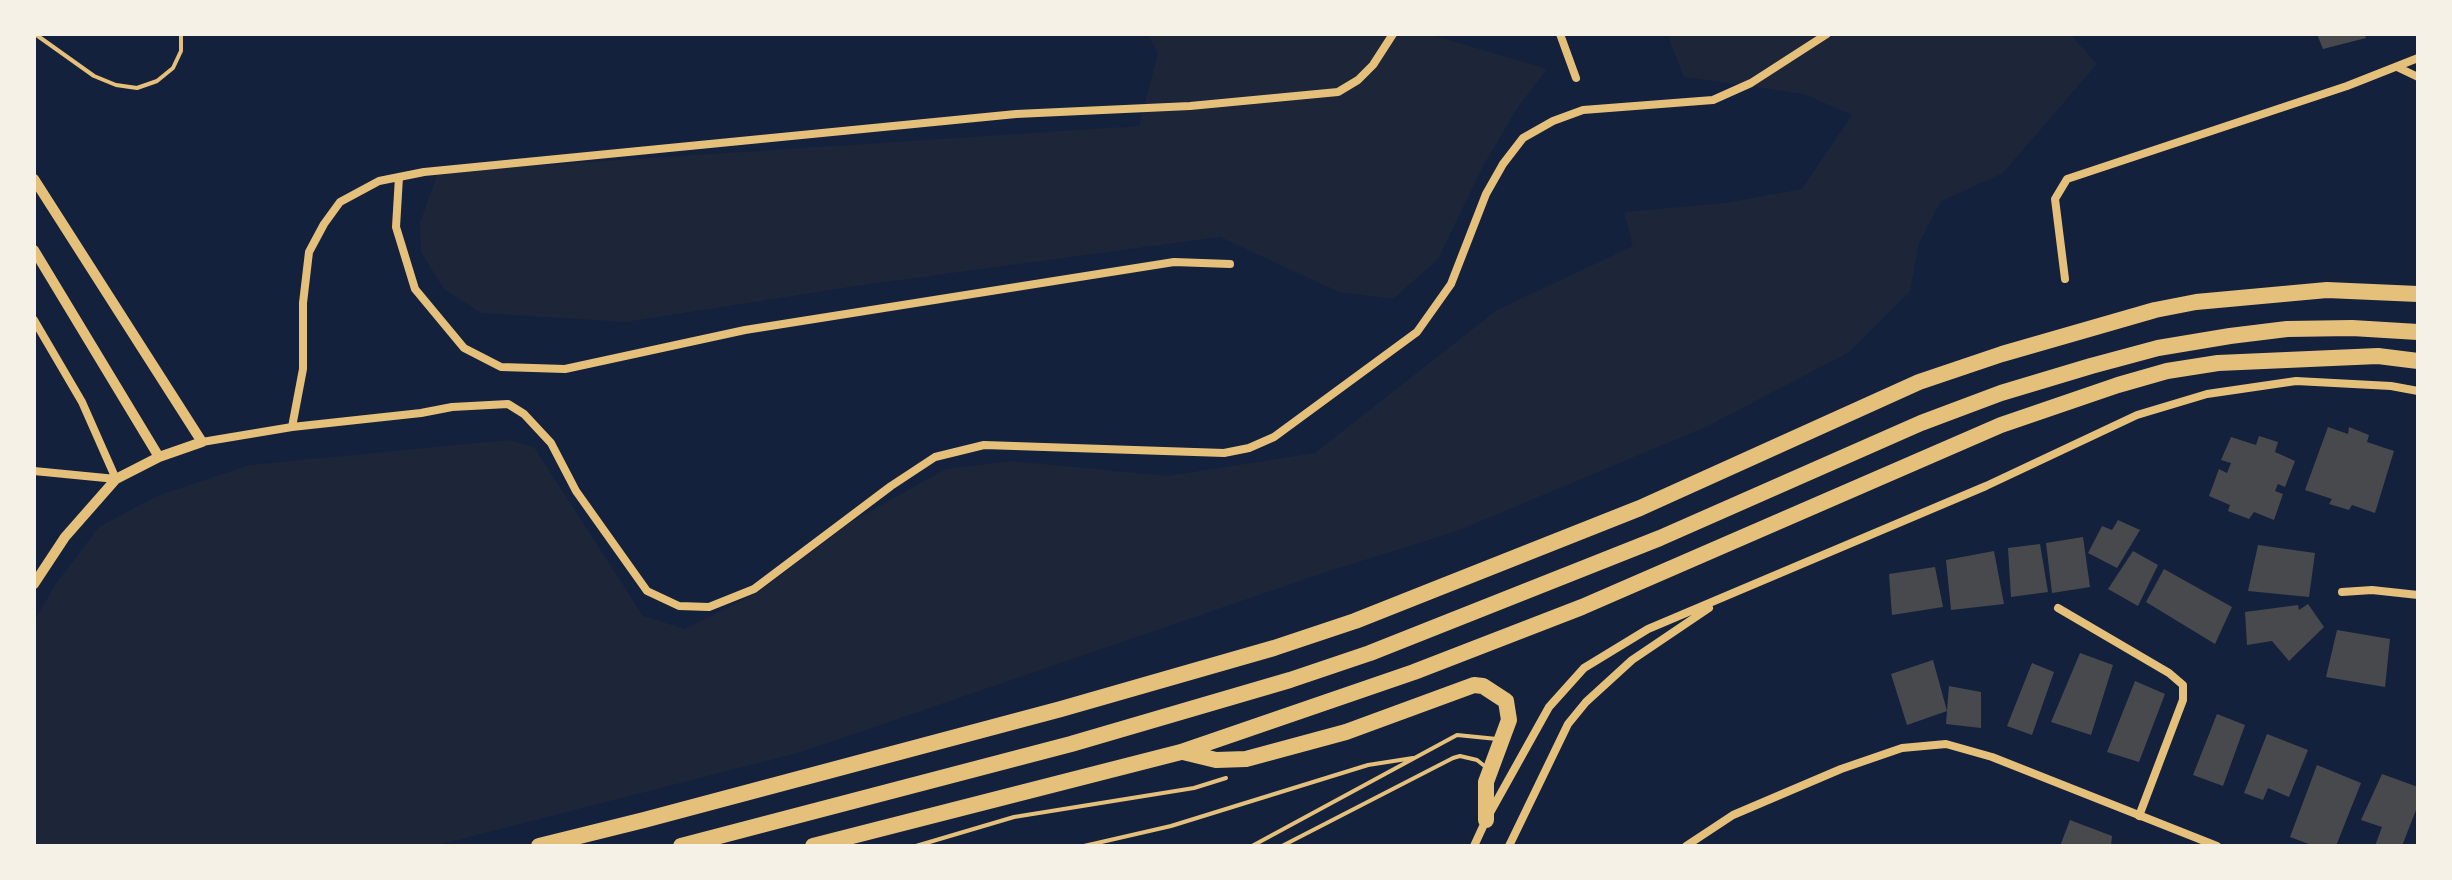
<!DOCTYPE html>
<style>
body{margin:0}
#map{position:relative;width:2452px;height:880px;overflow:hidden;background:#14213d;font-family:"Crimson Pro",serif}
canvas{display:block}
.frame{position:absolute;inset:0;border:36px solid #f6f1e7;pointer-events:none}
</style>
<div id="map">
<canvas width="2452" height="880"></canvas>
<div class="frame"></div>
</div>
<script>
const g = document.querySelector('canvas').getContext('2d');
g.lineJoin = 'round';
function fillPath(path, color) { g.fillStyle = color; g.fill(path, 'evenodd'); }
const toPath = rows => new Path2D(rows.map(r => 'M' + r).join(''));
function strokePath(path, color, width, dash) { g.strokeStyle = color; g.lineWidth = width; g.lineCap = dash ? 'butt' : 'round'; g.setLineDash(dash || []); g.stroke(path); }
const green = toPath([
 [1147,34,1429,34,1547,69,1518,107,1483,166,1438,259,1393,299,1339,292,1220,237,862,285,626,322,481,313,444,289,421,252,420,223,438,172,1139,126,1158,53],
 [1667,34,2070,34,2097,64,2003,173,1941,201,1919,243,1910,291,1849,352,1708,426,1457,531,1323,573,801,752,434,846,34,846,34,622,55,585,99,527,157,496,250,465,508,440,534,447,643,616,685,629,757,593,851,522,946,469,1011,461,1168,476,1315,453,1497,310,1633,246,1624,212,1725,203,1802,189,1852,115,1804,94,1684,77]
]);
const building = toPath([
 [2317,34,2364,34,2366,38,2323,49],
 [2328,427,2348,434,2349,427,2369,435,2367,442,2394,451,2375,513,2352,505,2349,510,2329,504,2332,499,2305,490],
 [2259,436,2278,442,2275,452,2295,461,2285,487,2278,484,2275,491,2283,494,2274,520,2254,512,2249,519,2228,511,2230,505,2209,496,2219,469,2227,473,2231,463,2221,460,2231,437,2256,445],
 [2118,520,2140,530,2117,568,2088,553,2102,526,2112,530],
 [2083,537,2090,587,2052,593,2046,543],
 [2040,544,2048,592,2011,597,2008,548],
 [2258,545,2315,553,2309,597,2248,591],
 [1994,551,2004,604,1951,610,1946,560],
 [2133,551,2158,565,2138,606,2108,589],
 [1935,567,1943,607,1892,615,1889,574],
 [2164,569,2232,607,2215,644,2146,602],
 [2308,604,2324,627,2289,661,2272,641,2247,645,2245,612,2298,605,2299,610],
 [2337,630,2390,639,2385,687,2326,677],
 [2080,653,2113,665,2091,735,2051,722],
 [1933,660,1947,711,1907,725,1891,674],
 [2032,663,2054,672,2032,735,2007,726],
 [2135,681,2165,694,2139,762,2107,752],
 [1949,686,1981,692,1981,728,1946,724],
 [2217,714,2245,725,2223,786,2193,775],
 [2267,734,2308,750,2289,797,2268,788,2263,800,2244,793],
 [2317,765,2361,783,2336,846,2314,846,2290,837],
 [2382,774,2418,787,2418,805,2402,846,2375,846,2382,827,2361,820],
 [2070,820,2112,836,2111,846,2060,846]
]);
const path = toPath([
 [916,846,1014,817,1194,788,1226,778]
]);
const service = toPath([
 [35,34,94,76,116,85,137,88,157,81,173,68,181,51,181,34],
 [1084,846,1171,826,1368,765,1413,758],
 [1252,846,1457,735,1497,739],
 [1282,846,1453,758,1460,756,1477,760,1487,768]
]);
const minor = toPath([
 [1560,34,1576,78],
 [2397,67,2418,77],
 [399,177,396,227,415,289,464,348,501,367,565,369,745,330,1174,262,1230,264],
 [2065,279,2055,199,2067,179,2347,86,2418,58],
 [34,320,82,402,116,479,34,471],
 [292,427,303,369,303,303,309,252,324,224,340,202,379,181,424,172,1016,114,1190,106,1338,92,1358,80,1373,65,1393,34],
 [202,442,292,427,421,413,452,407,508,404,524,414,551,443,576,491,647,591,679,606,709,607,754,589,891,486,935,457,984,445,1224,453,1249,448,1274,437,1417,332,1451,284,1486,194,1503,164,1523,138,1553,121,1583,110,1713,100,1751,83,1827,34],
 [2342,592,2372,590,2418,595],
 [2058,608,2169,673,2183,685,2183,700,2139,816],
 [1474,846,1486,820,1549,707,1584,668,1648,629,1986,486,2137,415,2207,394,2296,381,2391,386,2418,391],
 [1509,846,1568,724,1586,702,1632,660,1709,608],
 [1686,846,1733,815,1841,769,1902,748,1946,744,1992,757,2217,846]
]);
const tertiary = toPath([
 [34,179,202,442,159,457,116,479,65,537,34,584],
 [34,250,159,457]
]);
const motorway = toPath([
 [1183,752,1216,760,1246,759,1346,732,1474,685,1483,686,1506,701,1509,720,1486,782,1486,820],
 [539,846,644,820,1061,709,1274,648,1355,621,1640,508,1919,382,2002,354,2155,310,2196,302,2327,290,2418,294],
 [681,846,1071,744,1290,680,1370,653,1660,538,1921,423,2001,393,2091,366,2158,348,2230,336,2287,329,2352,328,2418,332],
 [813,846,1181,752,1414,672,1582,607,2001,425,2118,385,2167,371,2218,363,2378,356,2418,361]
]);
fillPath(green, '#1d2539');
fillPath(building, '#48494c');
strokePath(path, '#e5c07b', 4);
strokePath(service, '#e5c07b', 4);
strokePath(minor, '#e5c07b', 8);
strokePath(tertiary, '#e5c07b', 10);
strokePath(motorway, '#e5c07b', 16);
</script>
